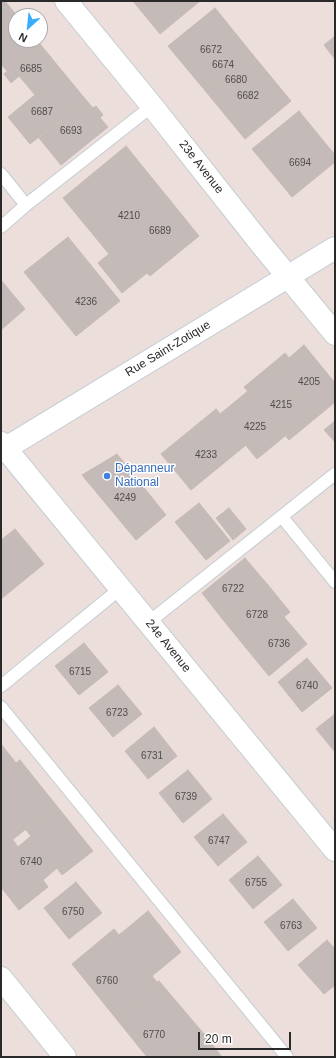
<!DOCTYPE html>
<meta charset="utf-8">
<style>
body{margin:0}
#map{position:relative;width:336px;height:1058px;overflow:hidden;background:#ecdedb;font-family:Arial,sans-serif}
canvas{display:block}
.frame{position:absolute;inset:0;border:2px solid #2a2a2a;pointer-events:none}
.north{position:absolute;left:8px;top:8px;width:40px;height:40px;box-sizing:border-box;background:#fff;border:1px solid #aaa;border-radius:50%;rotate:207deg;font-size:11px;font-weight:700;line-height:16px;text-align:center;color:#2a2a2a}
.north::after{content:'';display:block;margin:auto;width:14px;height:18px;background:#3aadfa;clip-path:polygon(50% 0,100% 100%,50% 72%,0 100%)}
.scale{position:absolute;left:198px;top:1032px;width:93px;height:18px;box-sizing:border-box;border:2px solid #2a2a2a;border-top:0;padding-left:5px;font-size:12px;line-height:14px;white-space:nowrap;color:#2a2a2a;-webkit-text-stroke:3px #fff;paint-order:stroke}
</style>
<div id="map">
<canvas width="336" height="1058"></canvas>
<div class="frame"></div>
<div class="north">N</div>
<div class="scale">20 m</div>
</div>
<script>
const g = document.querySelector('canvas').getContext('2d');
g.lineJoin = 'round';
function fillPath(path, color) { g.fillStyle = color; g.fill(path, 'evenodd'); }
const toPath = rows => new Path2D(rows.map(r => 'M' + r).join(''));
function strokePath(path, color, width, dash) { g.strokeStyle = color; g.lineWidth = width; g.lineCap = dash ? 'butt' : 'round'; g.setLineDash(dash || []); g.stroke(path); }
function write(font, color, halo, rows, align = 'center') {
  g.font = font + ' Arial,sans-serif'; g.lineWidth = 3; g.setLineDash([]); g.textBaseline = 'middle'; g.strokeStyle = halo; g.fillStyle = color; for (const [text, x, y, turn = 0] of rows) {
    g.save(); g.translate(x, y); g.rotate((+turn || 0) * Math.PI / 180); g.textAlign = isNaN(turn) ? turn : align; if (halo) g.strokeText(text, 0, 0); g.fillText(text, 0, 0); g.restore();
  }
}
const building = toPath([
 [1,1,5,1,17,16,16,16,16,20,1,32,1,1],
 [133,1,200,1,160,34,133,1],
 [215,8,253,55,207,93,168,46,215,8],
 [16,20,16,40,37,40,40,44,7,71,1,64,1,32,16,20],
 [335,36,335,59,324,45,335,36],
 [40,44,63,72,35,95,19,76,11,83,4,74,40,44],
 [253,55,291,101,245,139,207,93,253,55],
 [63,72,86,100,30,144,8,117,63,72],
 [86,100,93,108,96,106,103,115,100,118,108,127,61,165,39,138,86,100],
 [299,111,335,155,335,162,292,197,252,149,299,111],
 [126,146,199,236,150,276,147,273,122,293,98,263,109,254,63,198,126,146],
 [68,237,120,301,76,336,24,272,68,237],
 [1,280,25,309,1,330,1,280],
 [304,345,335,383,335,402,317,417,272,364,285,353,289,358,304,345],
 [272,364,317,417,289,440,244,387,272,364],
 [248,391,285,436,257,459,220,414,248,391],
 [216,409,246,445,191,490,161,454,216,409],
 [335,421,335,442,324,430,335,421],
 [117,454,166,515,136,540,82,475,117,454],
 [199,503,230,541,206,560,175,522,199,503],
 [229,508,246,529,233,540,216,518,229,508],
 [15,529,44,564,1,599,1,540,15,529],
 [245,558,268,585,224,621,202,593,245,558],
 [268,585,290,612,246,648,224,621,268,585],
 [284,617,307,644,269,676,246,648,284,617],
 [84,643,108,672,79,695,55,666,84,643],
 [307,658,332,688,302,712,278,682,307,658],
 [118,685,142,714,113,737,89,708,118,685],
 [335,714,335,752,316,729,335,714],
 [154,727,177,756,148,779,125,751,154,727],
 [1,744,16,763,1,775,1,744],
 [20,760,56,805,1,849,1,775,20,760],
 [188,770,212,799,183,823,159,793,188,770],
 [56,805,93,851,62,875,57,868,43,880,48,887,19,910,1,887,1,849,13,840,18,847,31,836,25,829,56,805],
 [223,814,247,842,218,866,194,837,223,814],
 [258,856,282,885,253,909,229,880,258,856],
 [76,882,102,913,69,939,44,908,76,882],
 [293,899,317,928,288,951,264,922,293,899],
 [148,911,181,952,152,976,157,982,114,1016,72,964,114,929,119,935,148,911],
 [327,940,335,949,335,985,324,994,298,965,327,940],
 [159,981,204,1034,176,1057,147,1057,114,1016,159,981],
 [204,1034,222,1057,176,1057,204,1034]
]);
const service = toPath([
 [1,174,26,205],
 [1,227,26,205,152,106],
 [282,517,335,582],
 [149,622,335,474],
 [1,686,121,588],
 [1,707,287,1057]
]);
const minor = toPath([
 [66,1,152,106,261,244,335,334],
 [1,443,335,850],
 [1,978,65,1057]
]);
const tertiary = toPath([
 [1,451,335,248]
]);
const markers = [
 [107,476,4,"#3f7fe0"]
];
const numberNames = [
 ["6672",211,50],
 ["6674",223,65],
 ["6685",31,69],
 ["6680",236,80],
 ["6682",248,96],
 ["6687",42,112],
 ["6693",71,131],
 ["6694",300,163],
 ["4210",129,216],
 ["6689",160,231],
 ["4236",86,302],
 ["4205",309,382],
 ["4215",281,405],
 ["4225",255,427],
 ["4233",206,455],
 ["4249",125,498],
 ["6722",233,589],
 ["6728",257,615],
 ["6736",279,644],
 ["6715",80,672],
 ["6740",307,686],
 ["6723",117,713],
 ["6731",152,756],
 ["6739",186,797],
 ["6747",219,841],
 ["6740",31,862],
 ["6755",256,883],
 ["6750",73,912],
 ["6763",291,926],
 ["6760",107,981],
 ["6770",154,1035]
];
const streetNames = [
 ["23e Avenue",201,167,52],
 ["Rue Saint-Zotique",168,349,-31],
 ["24e Avenue",168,646,51]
];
const shopNames = [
 ["Dépanneur",115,469],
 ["National",115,483]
];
fillPath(building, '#c4bab7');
strokePath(building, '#c7b9b5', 1);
strokePath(service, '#c4cdd4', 14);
strokePath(minor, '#c4cdd4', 24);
strokePath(tertiary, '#c4cdd4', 24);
strokePath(service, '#fff', 12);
strokePath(minor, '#fff', 22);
strokePath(tertiary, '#fff', 22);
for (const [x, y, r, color] of markers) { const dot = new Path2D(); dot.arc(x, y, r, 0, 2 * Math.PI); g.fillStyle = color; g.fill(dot); strokePath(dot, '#fff', 1.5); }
write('10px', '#504e4d', null, numberNames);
write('12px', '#2a2a2a', '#fff', streetNames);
write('12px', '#366cbe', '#fff', shopNames, 'left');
</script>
